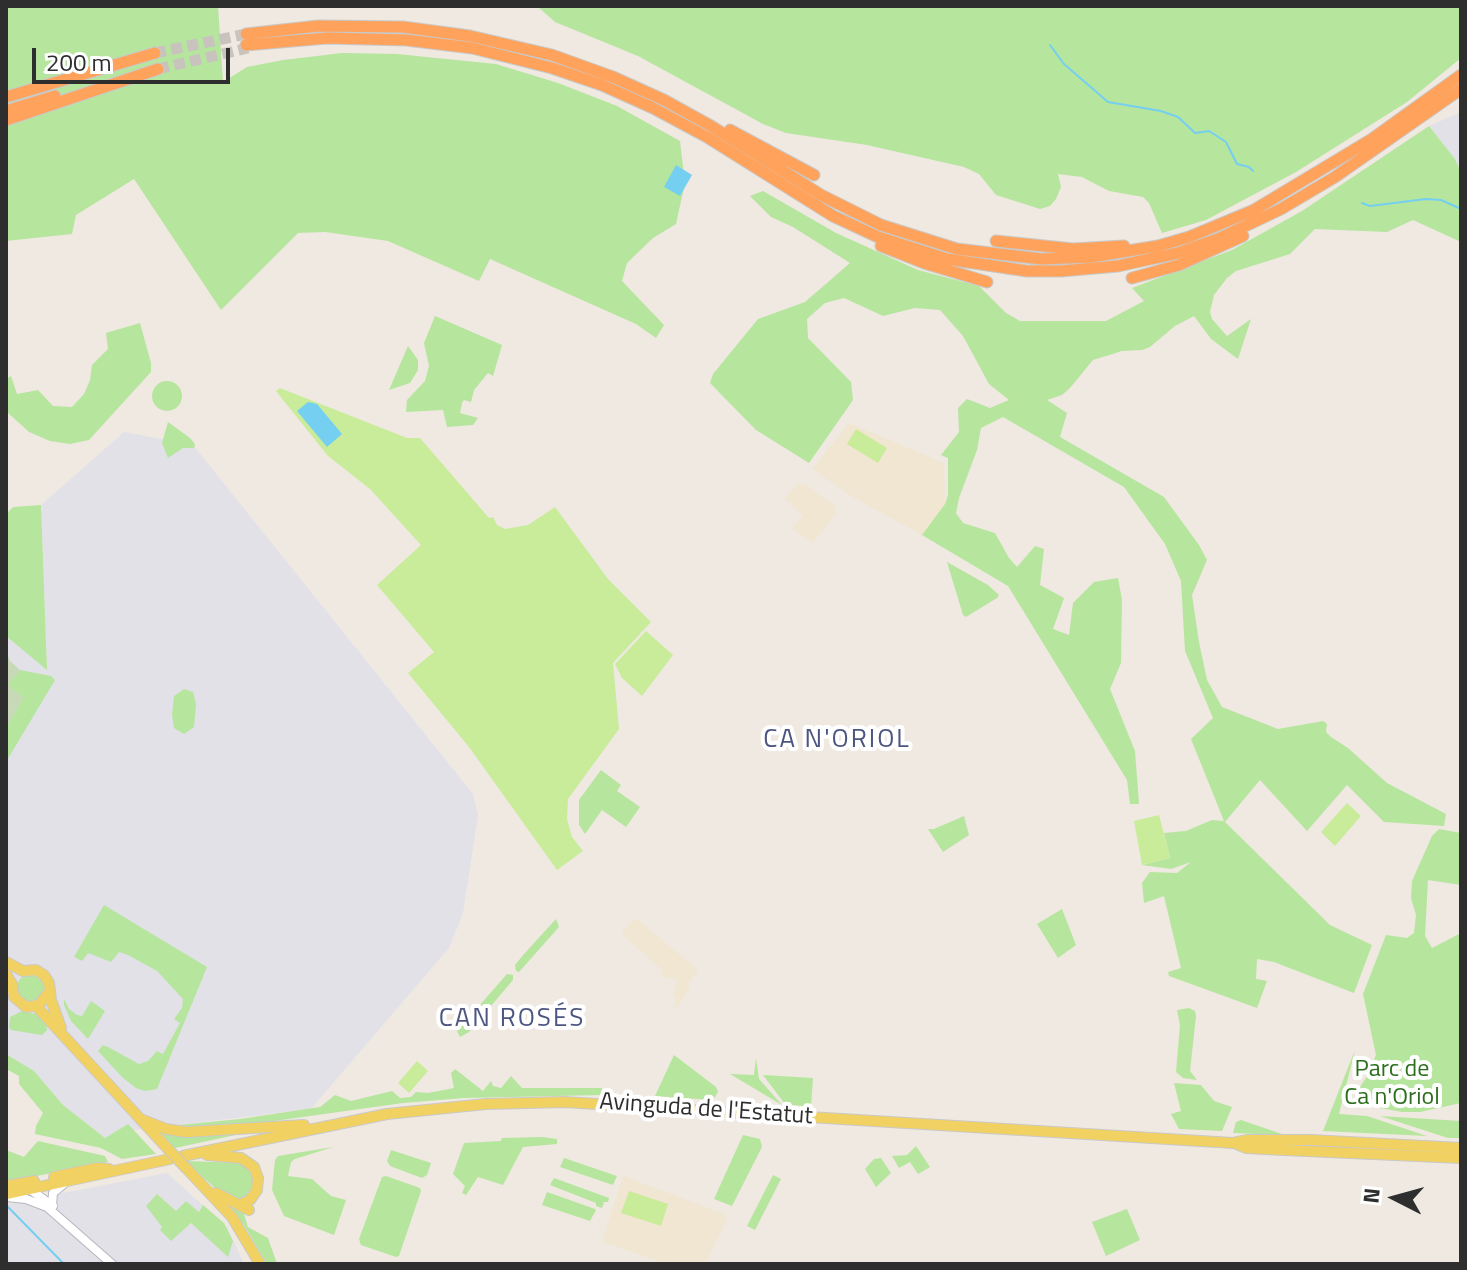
<!DOCTYPE html>
<meta charset="utf-8">
<style>
body{margin:0}
#map{position:relative;width:1467px;height:1270px;overflow:hidden;background:#efe9e1;font-family:"Titillium Web",sans-serif}
canvas{display:block}
.frame{position:absolute;inset:0;border:8px solid #2e2e2e;pointer-events:none}
.north{position:absolute;left:1355px;top:1158px;width:80px;height:80px;-webkit-text-stroke:6px #fff;paint-order:stroke;rotate:276deg;font-size:22px;font-weight:700;line-height:32px;text-align:center;color:#2e2e2e}
.north::after{content:'';display:block;margin:auto;width:28px;height:36px;background:#2e2e2e;clip-path:polygon(50% 0,100% 100%,50% 72%,0 100%)}
.scale{position:absolute;left:32px;top:48px;width:198px;height:36px;box-sizing:border-box;border:4px solid #2e2e2e;border-top:0;padding-left:10px;font-size:24px;line-height:28px;white-space:nowrap;color:#2e2e2e;-webkit-text-stroke:6px #fff;paint-order:stroke}
</style>
<div id="map">
<canvas width="1467" height="1270"></canvas>
<div class="frame"></div>
<div class="north">N</div>
<div class="scale">200 m</div>
</div>
<script>
const g = document.querySelector('canvas').getContext('2d');
g.lineJoin = 'round';
function fillPath(path, color) { g.fillStyle = color; g.fill(path, 'evenodd'); }
const toPath = rows => new Path2D(rows.map(r => 'M' + r).join(''));
function strokePath(path, color, width, dash) { g.strokeStyle = color; g.lineWidth = width; g.lineCap = dash ? 'butt' : 'round'; g.setLineDash(dash || []); g.stroke(path); }
function write(font, color, halo, rows, align = 'center') {
  g.font = font + ' "Titillium Web",sans-serif'; g.lineWidth = 8; g.setLineDash([]); g.textBaseline = 'middle'; g.strokeStyle = halo; g.fillStyle = color; for (const [text, x, y, turn = 0] of rows) {
    g.save(); g.translate(x, y); g.rotate((+turn || 0) * Math.PI / 180); g.textAlign = isNaN(turn) ? turn : align; if (halo) g.strokeText(text, 0, 0); g.fillText(text, 0, 0); g.restore();
  }
}
const industrial = toPath([
 [1461,112,1461,172,1455,159,1429,126],
 [124,432,193,445,473,794,478,816,463,913,449,948,311,1109,134,1130,127,1125,105,1138,63,1105,34,1071,6,1054,6,636,47,669,41,505],
 [167,1173,227,1227,244,1264,6,1264,6,1204]
]);
const education = toPath([
 [849,423,944,463,945,504,922,535,853,497,812,469],
 [797,484,804,484,835,506,836,514,812,543,792,528,803,515,784,499],
 [637,919,698,970,688,984,690,987,677,1008,674,1006,677,999,673,997,676,979,663,977,662,970,622,934,632,921],
 [623,1176,724,1214,727,1219,705,1264,667,1264,602,1242]
]);
const green = toPath([
 [6,6,218,6,223,82,247,67,283,60,342,53,397,54,496,64,558,83,617,106,680,141,685,183,676,224,653,238,627,263,622,281,664,325,656,338,636,324,490,259,479,281,388,241,325,232,298,233,221,310,134,179,76,215,72,234,6,241],
 [537,6,1461,6,1461,58,1407,102,1296,172,1206,220,1162,233,1149,203,1143,197,1109,191,1082,177,1058,174,1061,187,1056,199,1050,206,1040,209,996,195,979,174,964,167,867,145,786,133,763,124,638,56,555,22],
 [1429,126,1455,159,1461,172,1461,242,1413,220,1387,232,1315,229,1290,254,1236,271,1227,278,1214,295,1210,312,1212,319,1227,336,1251,319,1238,359,1211,339,1194,316,1175,326,1150,347,1142,350,1122,351,1093,360,1070,388,1062,395,1047,400,1067,413,1060,437,1164,497,1199,545,1207,560,1192,595,1199,642,1207,680,1222,707,1278,729,1323,721,1327,724,1326,732,1331,737,1348,748,1387,783,1446,814,1444,826,1384,822,1347,785,1307,831,1260,780,1225,822,1330,925,1372,945,1354,993,1274,962,1257,959,1256,979,1267,981,1257,1008,1169,976,1168,972,1181,968,1164,896,1144,903,1142,883,1150,872,1177,873,1191,862,1171,869,1142,865,1170,858,1164,833,1186,831,1212,820,1224,821,1191,739,1213,718,1185,651,1181,581,1165,544,1124,487,1003,417,981,428,977,450,959,498,956,513,963,523,995,533,1009,558,1017,567,1035,546,1044,549,1040,585,1064,598,1053,629,1069,635,1073,603,1094,582,1118,578,1122,600,1121,663,1110,689,1135,751,1139,804,1130,804,1127,780,1008,586,922,535,945,504,948,495,948,458,941,455,959,432,958,408,967,399,990,408,1009,400,989,384,963,336,940,310,915,308,883,316,844,298,825,303,807,319,808,338,851,382,853,400,809,463,756,430,710,383,713,374,758,319,805,302,850,263,793,227,771,217,750,196,763,191,836,233,918,270,979,286,1006,313,1020,321,1106,321,1144,301,1132,288,1232,250,1302,211],
 [435,316,502,345,493,376,488,373,474,390,471,402,464,400,462,403,460,413,478,418,473,425,447,427,443,410,406,412,407,400,425,381,429,366,424,343],
 [140,323,151,363,151,372,89,440,70,444,50,441,29,432,8,413,6,379,11,376,17,394,38,390,53,406,72,407,84,394,90,380,92,365,108,349,106,333],
 [408,346,418,360,418,370,410,383,389,390],
 '152 396a15 15 0 1 1 30 0a15 15 0 1 1-30 0Z',
 [168,422,190,438,195,444,194,448,183,448,168,458,162,443],
 [41,505,47,670,6,636,6,514,13,507],
 [947,562,988,585,999,595,997,598,966,617,963,615],
 [20,670,51,676,55,680,6,762,6,728,23,698,7,685],
 [184,689,193,692,196,704,194,727,184,734,174,728,172,715,174,696],
 [601,770,621,785,617,791,640,807,626,827,602,810,585,834,579,825,579,800],
 [964,816,969,835,943,852,928,829,934,829],
 [1439,829,1461,833,1461,885,1428,880,1425,936,1432,948,1461,933,1461,1103,1420,1112,1402,1112,1380,1108,1363,1098,1360,1093,1360,1087,1368,1075,1376,1055,1363,994,1386,935,1407,938,1414,933,1416,915,1411,898,1412,881,1432,836],
 [104,905,207,967,157,1089,145,1091,136,1088,123,1078,98,1051,103,1045,108,1047,139,1064,148,1061,157,1051,163,1054,180,1023,174,1019,182,1008,183,999,157,971,128,955,119,952,111,962,88,953,82,961,74,957],
 [1062,909,1076,945,1058,958,1037,924],
 [556,919,559,927,519,972,516,971,515,965,524,954],
 [507,974,513,975,513,980,469,1032,460,1037,457,1031],
 '17 988a14 14 0 1 1 28 0a14 14 0 1 1-28 0Z',
 [64,999,69,1009,77,1015,82,1016,91,1001,105,1011,88,1039,71,1021,64,1005],
 [1189,1008,1195,1011,1196,1016,1190,1071,1197,1080,1183,1078,1176,1072,1180,1025,1177,1010],
 [22,1011,36,1014,46,1022,47,1030,42,1035,11,1030,9,1027,10,1017],
 [1355,1050,1339,1114,1367,1116,1427,1136,1323,1131],
 [6,1054,34,1071,63,1105,105,1138,128,1124,156,1154,122,1159,101,1148,35,1134,36,1126,43,1113,19,1084,19,1076,6,1069],
 [674,1055,716,1087,718,1092,715,1097,711,1100,655,1096],
 [756,1058,759,1079,782,1105,730,1074,754,1075],
 [455,1069,483,1091,491,1081,493,1086,501,1088,511,1076,522,1088,602,1088,601,1095,464,1098,403,1103,274,1121,192,1128,168,1126,240,1119,320,1107,335,1095,351,1101,392,1091,400,1098,411,1097,416,1092,428,1093,454,1088,451,1073],
 [763,1075,813,1078,811,1107,785,1104],
 [1174,1083,1201,1085,1214,1101,1232,1107,1222,1131,1179,1129,1171,1114,1181,1111],
 [1380,1116,1461,1121,1461,1138,1448,1138],
 [1241,1120,1282,1134,1283,1135,1233,1133,1236,1122],
 [159,1131,254,1131,175,1148],
 [743,1135,760,1139,762,1147,732,1206,714,1199],
 [542,1137,557,1139,557,1144,523,1147,503,1185,478,1177,466,1195,462,1193,465,1186,453,1174,464,1143,501,1141,502,1138],
 [38,1141,105,1156,108,1162,6,1182,6,1150,24,1157],
 [916,1146,930,1167,918,1174,910,1162,899,1168,892,1156,907,1155],
 [333,1147,295,1159,291,1162,288,1176,312,1179,331,1196,346,1200,334,1235,284,1216,272,1190,275,1160,278,1156],
 [391,1150,431,1163,427,1175,422,1178,390,1166,387,1161],
 [564,1158,617,1176,613,1185,560,1167],
 [881,1158,891,1173,876,1187,865,1169,874,1159],
 [185,1161,245,1163,249,1166,254,1181,253,1192,242,1199,227,1199],
 [773,1175,781,1179,755,1230,747,1226],
 [386,1176,420,1188,421,1191,399,1256,396,1257,361,1245,359,1239,382,1177],
 [554,1178,609,1198,608,1202,604,1202,602,1208,596,1206,596,1203,550,1185],
 [547,1192,595,1209,596,1210,590,1221,542,1205],
 [157,1194,176,1211,186,1201,199,1212,203,1205,224,1223,233,1241,228,1257,191,1223,171,1241,160,1230,162,1227,146,1206],
 [231,1204,243,1211,248,1227,268,1238,277,1264,267,1264,244,1225,230,1206],
 [1127,1209,1140,1240,1106,1256,1092,1222]
]);
const cemetery = toPath([
 [6,650,10,661,20,670,8,685,23,698,6,728]
]);
const pitch = toPath([
 [280,388,407,438,420,438,489,518,493,517,497,525,505,529,528,525,555,507,608,579,651,622,613,663,619,729,568,799,567,819,572,837,583,851,557,870,469,747,408,673,434,652,377,585,421,545,370,489,328,456,276,391],
 [856,429,887,448,878,463,847,444],
 [646,631,673,655,642,696,622,678,615,664],
 [1347,803,1361,816,1335,846,1321,832],
 [1159,815,1170,858,1142,865,1134,821],
 [417,1061,428,1071,409,1093,398,1083],
 [629,1191,668,1204,661,1226,621,1213]
]);
const water = toPath([
 [676,165,692,175,680,196,664,187],
 [308,402,317,404,342,434,327,447,297,411]
]);
const stream = toPath([
 [1050,45,1064,64,1108,102,1161,111,1178,117,1195,133,1209,131,1226,142,1237,164,1249,167,1253,171],
 [1362,203,1370,206,1426,199,1441,200,1461,209],
 [6,1205,64,1264]
]);
const highwayTunnel = toPath([
 [155,53,246,34],
 [158,69,248,48]
]);
const minor = toPath([
 [28,1188,53,1206],
 [7,1197,26,1199,47,1207,112,1264],
 [52,1206,53,1193,64,1184]
]);
const major = toPath([
 [6,962,23,971,36,970,44,975,49,983,51,1000,61,1028],
 [6,974,12,984,14,997,26,1007,39,1005,49,992],
 [37,1007,168,1149],
 [143,1120,166,1129,186,1132,304,1125],
 [1234,1143,1246,1148,1284,1150,1461,1158],
 [207,1155,241,1158,254,1167,258,1178,257,1190,250,1200,239,1205],
 [183,1156,387,1114,486,1104,564,1102,1233,1143,1248,1140,1311,1140,1461,1148],
 [187,1169,232,1217,260,1264],
 [54,1177,97,1168,109,1169],
 [6,1186,34,1181],
 [216,1193,249,1210],
 [6,1194,170,1159]
]);
const highway = toPath([
 [246,34,318,26,403,27,470,36,552,55,613,77,664,100,711,126,821,195,881,225,957,249,1041,259,1091,257,1158,246,1189,237,1254,210,1372,139,1461,75],
 [246,45,327,38,406,40,472,48,552,68,602,85,653,108,707,137,833,216,878,237,947,259,1027,271,1061,271,1118,266,1178,253,1218,239,1281,209,1335,177,1461,89],
 [6,97,155,53],
 [6,111,55,96],
 [6,120,158,69],
 [730,130,814,175],
 [996,241,1073,249,1124,246],
 [881,246,924,263,987,282],
 [1132,278,1179,265,1243,236]
]);
const majorBridge = toPath([
 [168,1149,187,1169]
]);
const parkNames = [
 ["Parc de",1392,1070],
 ["Ca n'Oriol",1392,1098]
];
const streetNames = [
 ["Avinguda de l'Estatut",706,1110,4]
];
const neighbourhoodNames = [
 ["CA N'ORIOL",837,741],
 ["CAN ROSÉS",512,1020]
];
fillPath(industrial, '#e3e1e8');
fillPath(education, '#f0e6d1');
fillPath(green, '#b6e59e');
fillPath(cemetery, '#c8d9b8');
fillPath(pitch, '#c9ec9a');
fillPath(water, '#75cff0');
strokePath(stream, '#75cff0', 2);
strokePath(highwayTunnel, '#c8c4bd', 11, [11, 5.5]);
strokePath(minor, '#b4b7c1', 10);
strokePath(major, '#c9c9c9', 12);
strokePath(highway, '#c9c9c9', 13);
strokePath(minor, '#fff', 8);
strokePath(major, '#f2d163', 10);
strokePath(highway, '#ffa35c', 11);
strokePath(majorBridge, '#c9c9c9', 12, []);
strokePath(majorBridge, '#f2d163', 10);
write('24px', '#2c6e1b', '#fff', parkNames);
write('24px', '#2e2e2e', '#fff', streetNames);
g.letterSpacing = '2px';
write('26px', '#4d5680', '#fff', neighbourhoodNames);
g.letterSpacing = '0px';
</script>
